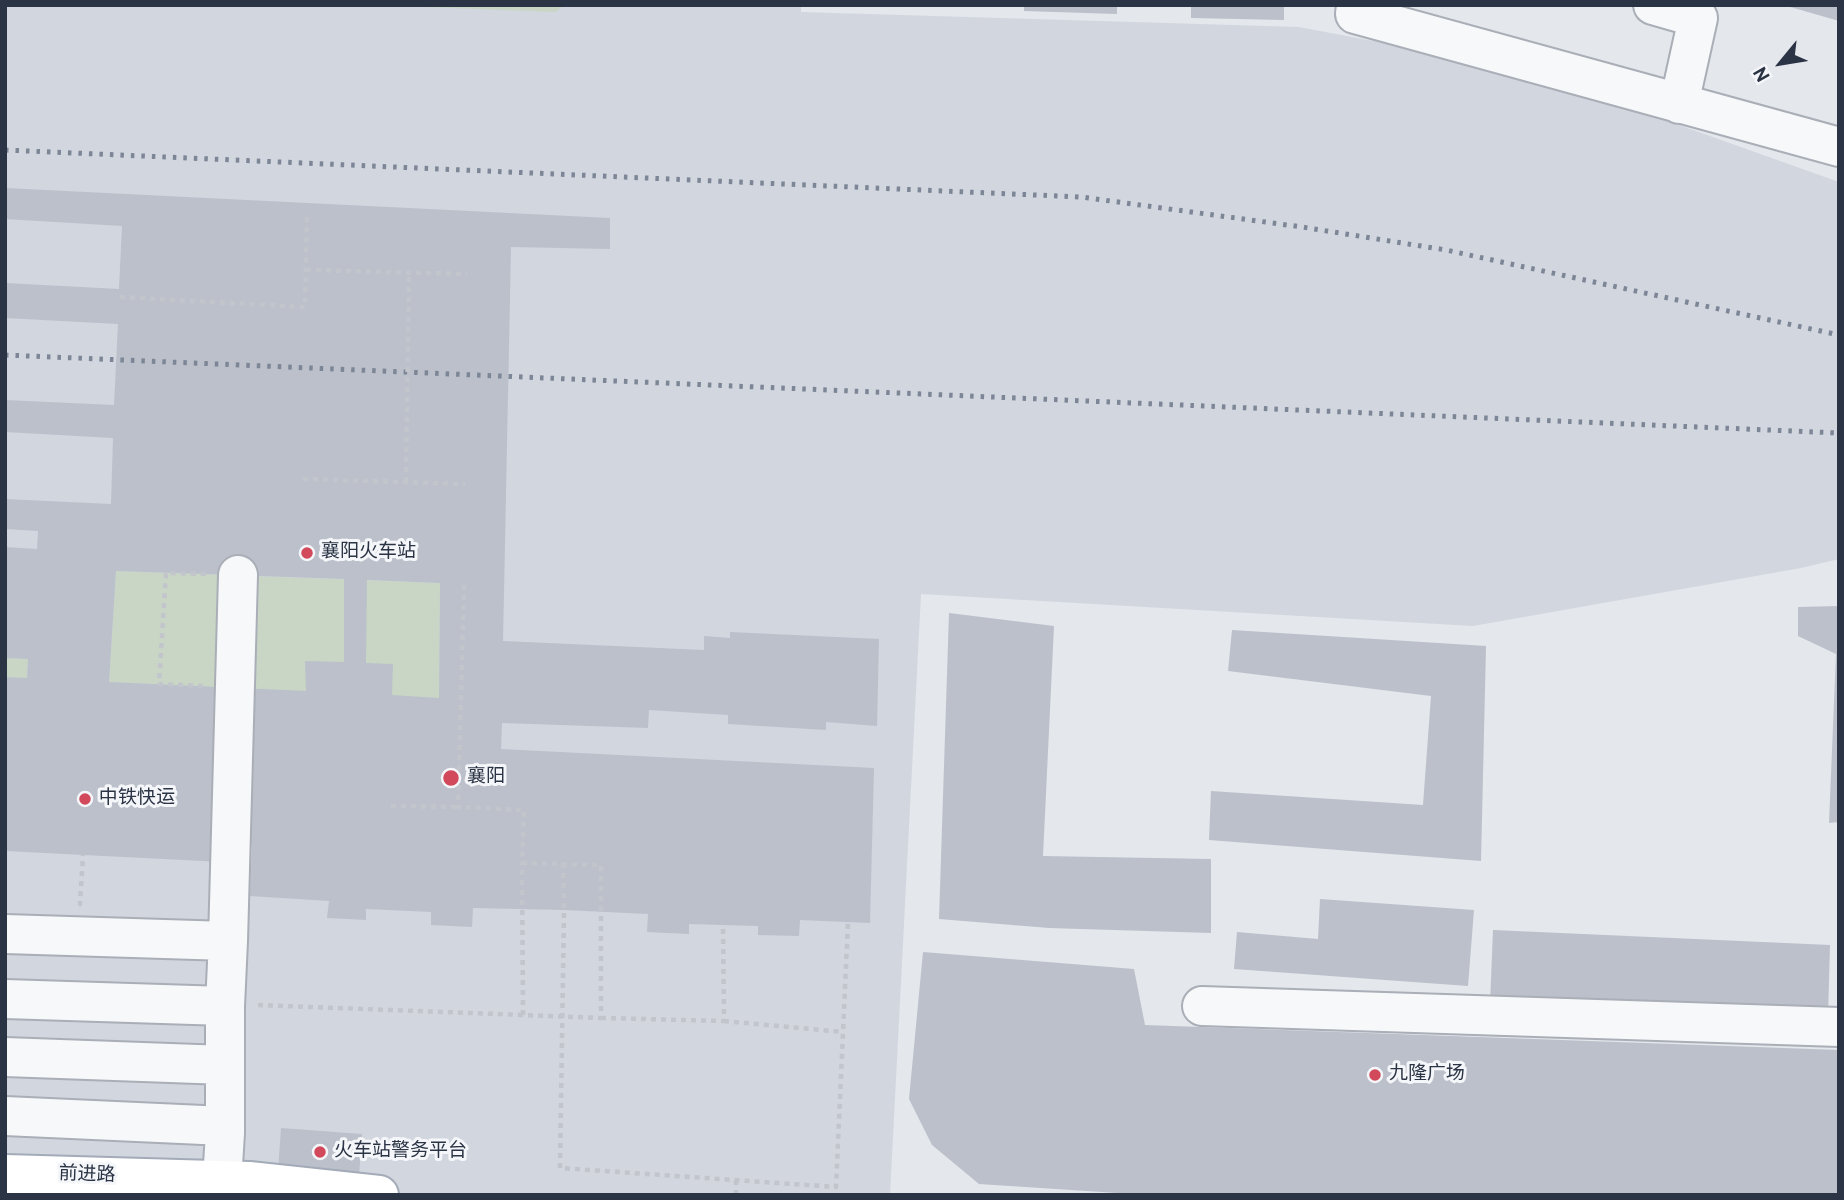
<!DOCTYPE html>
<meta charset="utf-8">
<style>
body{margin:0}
#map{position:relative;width:1844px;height:1200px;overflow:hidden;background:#e4e7ec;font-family:Overpass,sans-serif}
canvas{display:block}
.frame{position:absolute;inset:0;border:7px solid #2b3445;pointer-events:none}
.north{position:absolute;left:1746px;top:28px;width:70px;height:70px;-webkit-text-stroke:5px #f4f6f9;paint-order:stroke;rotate:240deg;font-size:19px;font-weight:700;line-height:28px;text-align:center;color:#2b3445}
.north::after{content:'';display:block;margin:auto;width:24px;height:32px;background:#2b3445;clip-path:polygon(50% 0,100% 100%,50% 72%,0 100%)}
</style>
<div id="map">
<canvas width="1844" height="1200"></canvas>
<div class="frame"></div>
<div class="north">N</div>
</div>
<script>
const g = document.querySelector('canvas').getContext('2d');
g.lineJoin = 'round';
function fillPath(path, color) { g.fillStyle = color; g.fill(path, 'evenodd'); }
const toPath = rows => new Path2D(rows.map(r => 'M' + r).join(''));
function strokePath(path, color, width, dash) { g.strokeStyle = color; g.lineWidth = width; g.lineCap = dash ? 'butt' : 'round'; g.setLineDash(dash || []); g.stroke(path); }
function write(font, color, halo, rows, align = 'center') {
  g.font = font + ' Overpass,"Noto Sans SC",sans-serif'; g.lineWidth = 6; g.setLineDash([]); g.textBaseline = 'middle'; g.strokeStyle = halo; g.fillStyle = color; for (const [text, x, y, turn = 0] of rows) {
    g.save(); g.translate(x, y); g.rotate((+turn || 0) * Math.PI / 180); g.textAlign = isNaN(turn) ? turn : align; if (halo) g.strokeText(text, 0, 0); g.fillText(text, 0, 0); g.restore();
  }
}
const built = toPath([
 [5,5,801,5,801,12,1299,27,1479,61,1651,115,1839,182,1839,559,1801,568,1473,626,921,594,890,1195,5,1195]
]);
const green = toPath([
 [374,5,565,5,555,12],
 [116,571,440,583,439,698,109,682],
 [5,658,28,659,27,678,5,677]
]);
const building = toPath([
 [1024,5,1117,5,1117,14,1024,11],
 [1191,5,1284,5,1284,20,1191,18],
 [1787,5,1839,5,1839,21,1787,6],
 [5,188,610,218,610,249,511,247,503,641,704,650,704,636,730,638,730,632,879,639,877,726,826,722,826,730,728,724,728,715,649,710,648,728,502,723,501,749,874,768,870,923,800,920,799,936,758,935,758,926,689,924,689,934,647,932,648,914,564,910,473,908,472,927,431,925,431,912,366,909,366,920,327,918,329,901,250,896,252,845,223,845,223,862,5,851,5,677,27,678,28,659,5,658,5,547,37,549,38,531,5,529,5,499,111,504,113,438,5,432,5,400,114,405,118,324,5,318,5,283,119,289,122,226,5,219],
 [116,571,344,579,344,662,305,661,306,691,109,682],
 [367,580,440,583,439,698,392,695,393,664,366,663],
 [1839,606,1839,822,1829,823,1836,654,1798,636,1798,607],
 [949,613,1054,626,1043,856,1211,859,1211,933,1049,928,939,919],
 [1232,630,1486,646,1481,861,1209,840,1211,791,1423,805,1431,696,1228,671],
 [1320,899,1474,910,1468,986,1234,969,1237,932,1318,939],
 [1493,930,1830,945,1828,1017,1490,1004],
 [923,952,1134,969,1145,1025,1839,1050,1839,1195,1148,1195,979,1184,932,1145,909,1099],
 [281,1128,362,1134,359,1177,278,1171]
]);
const path = toPath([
 [306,270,467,274],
 [120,297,305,307,307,213],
 [303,479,465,484],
 [464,585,458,807,524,810,522,863],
 [203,686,159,684,166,573,206,574],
 [391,806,458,807],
 [522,863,601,865,601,1018,523,1015,522,863],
 [563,863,564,910,560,1168,836,1187,848,922],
 [82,904,80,904,83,855],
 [258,1005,523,1015],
 [601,1018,724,1021,723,925],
 [724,1021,843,1032],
 [736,1195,736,1179]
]);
const minor = toPath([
 [1356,5,1355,14,1839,147],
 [1653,5,1698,18,1679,104],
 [5,934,228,941,225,1006,225,1133,222,1181],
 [228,941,238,575],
 [5,999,225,1006],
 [1202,1006,1839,1027],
 [5,1057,225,1065],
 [5,1116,225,1126]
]);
const major = toPath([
 [5,1174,249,1181,379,1195]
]);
const rail = toPath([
 [5,150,1081,197,1302,227,1446,250,1839,335],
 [5,355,1839,433]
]);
const pathBridge = toPath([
 [406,482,409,273]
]);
const markers = [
 [307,553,7,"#d1495b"],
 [451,778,9,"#d1495b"],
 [85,799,7,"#d1495b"],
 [1375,1075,7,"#d1495b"],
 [320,1152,7,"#d1495b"]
];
const poiNames = [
 ["襄阳火车站",321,553],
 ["襄阳",467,778],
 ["中铁快运",99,799],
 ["九隆广场",1389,1075],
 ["火车站警务平台",334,1152]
];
const streetNames = [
 ["前进路",87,1176,2]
];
fillPath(built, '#d2d6de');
fillPath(green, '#c9d6c5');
fillPath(building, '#bbc0ca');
strokePath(minor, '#a9aeb7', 42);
strokePath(major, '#a3abb8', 42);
strokePath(path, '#c2c5cb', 4.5, [5, 5]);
strokePath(minor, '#f7f8fa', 38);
strokePath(major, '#fff', 38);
strokePath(rail, '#7d8696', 5, [3.5, 7]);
strokePath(pathBridge, '#c2c5cb', 4.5, [5, 5]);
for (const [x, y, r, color] of markers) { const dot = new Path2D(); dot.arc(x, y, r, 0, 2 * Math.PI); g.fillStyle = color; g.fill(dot); strokePath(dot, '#f4f6f9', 2.5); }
write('19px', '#2b3445', '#f4f6f9', poiNames, 'left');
write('19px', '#2b3445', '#f4f6f9', streetNames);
</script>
